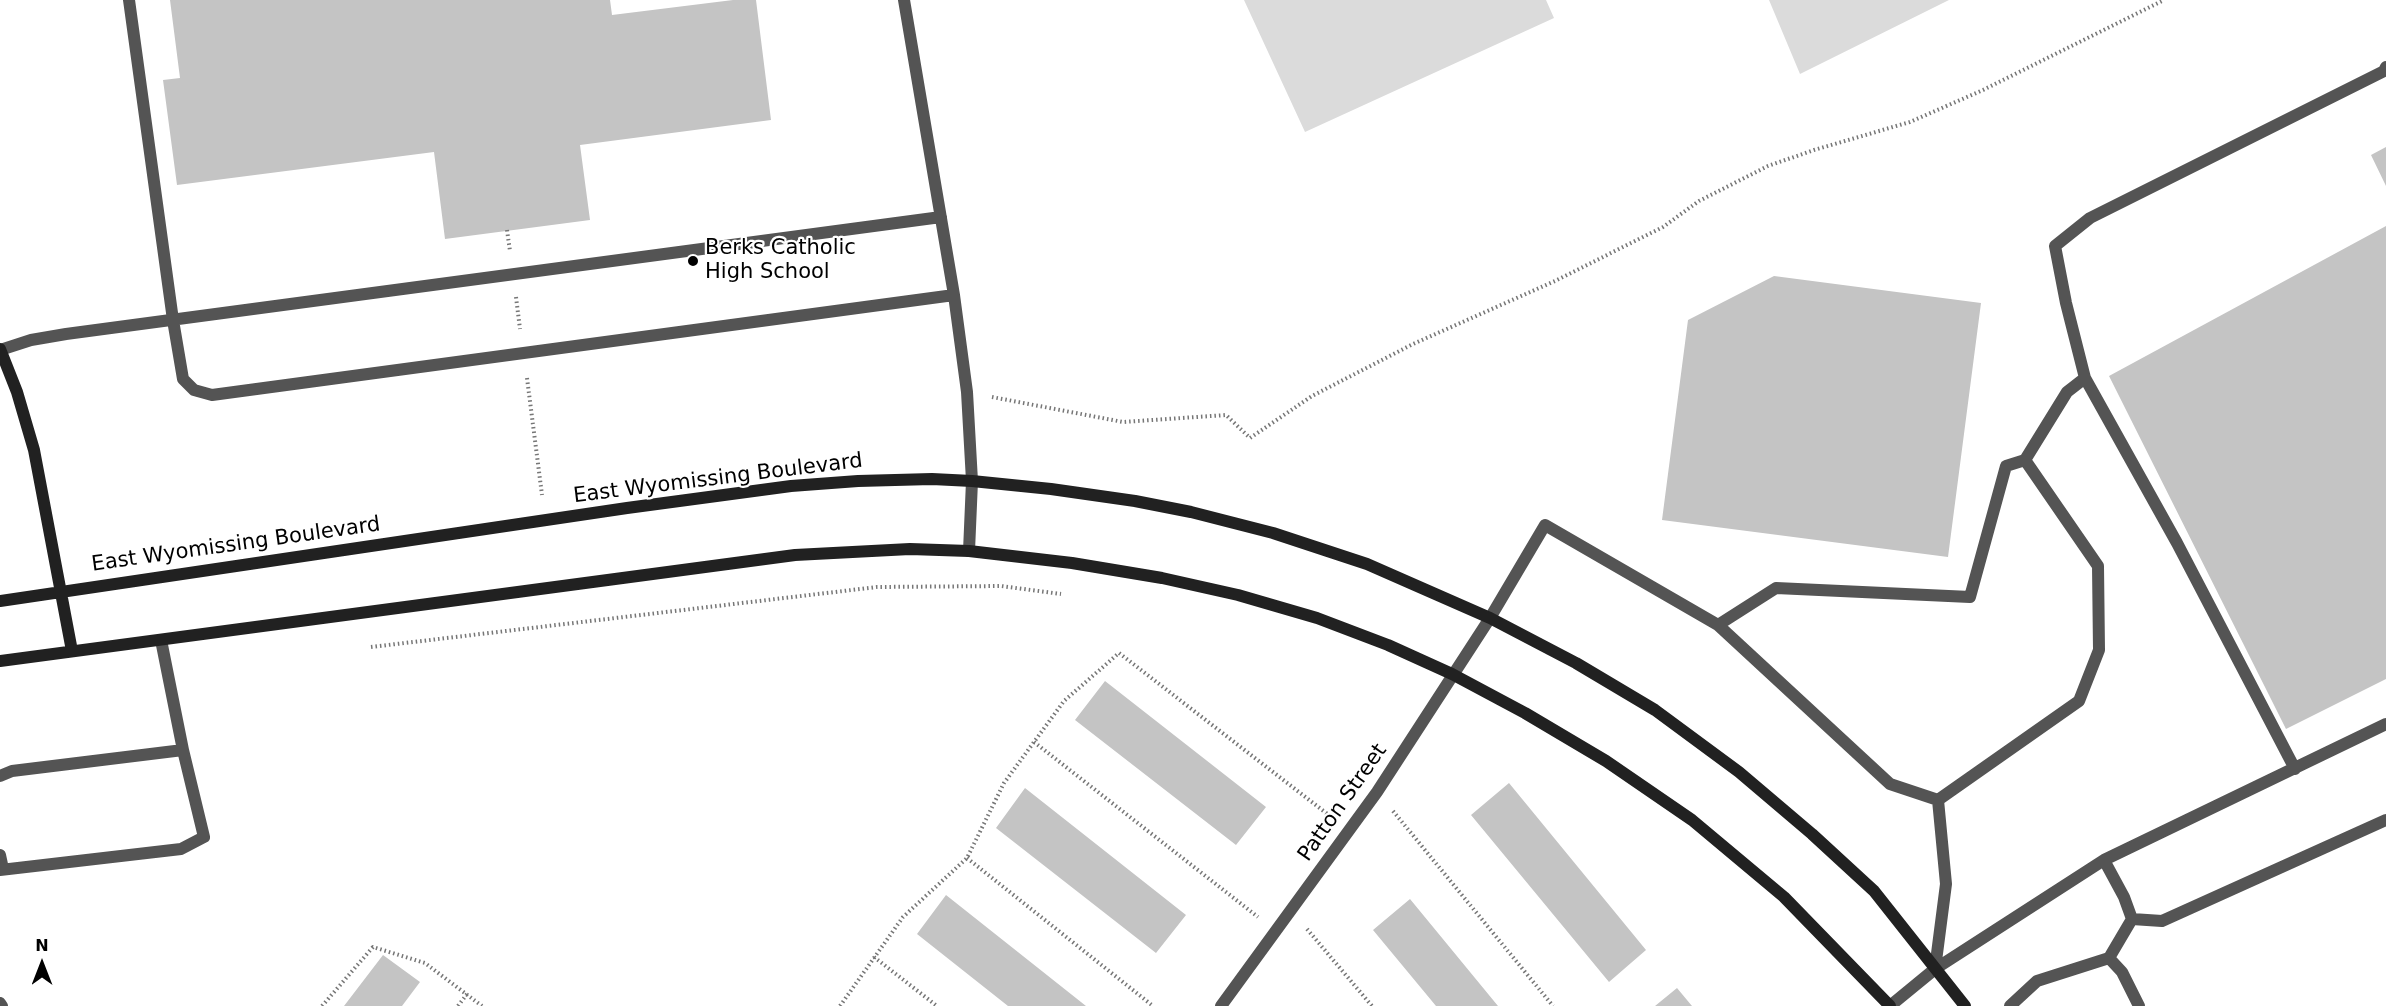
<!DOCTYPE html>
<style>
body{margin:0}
#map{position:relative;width:2386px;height:1006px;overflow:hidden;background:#fff;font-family:"DejaVu Sans",sans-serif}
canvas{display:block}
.north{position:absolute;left:12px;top:934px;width:60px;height:60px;-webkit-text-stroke:4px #fff;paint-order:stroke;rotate:0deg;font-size:16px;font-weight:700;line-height:24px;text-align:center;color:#000}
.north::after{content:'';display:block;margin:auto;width:21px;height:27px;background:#000;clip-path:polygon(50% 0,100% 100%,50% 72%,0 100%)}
</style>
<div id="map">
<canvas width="2386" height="1006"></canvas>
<div class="north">N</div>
</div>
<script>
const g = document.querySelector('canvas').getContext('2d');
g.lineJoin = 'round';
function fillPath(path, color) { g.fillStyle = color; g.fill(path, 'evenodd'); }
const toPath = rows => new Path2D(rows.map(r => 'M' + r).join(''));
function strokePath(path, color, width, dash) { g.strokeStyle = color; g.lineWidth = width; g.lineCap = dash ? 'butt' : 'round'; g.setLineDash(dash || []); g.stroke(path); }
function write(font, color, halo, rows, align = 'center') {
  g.font = font + ' "DejaVu Sans",sans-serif'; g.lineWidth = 4.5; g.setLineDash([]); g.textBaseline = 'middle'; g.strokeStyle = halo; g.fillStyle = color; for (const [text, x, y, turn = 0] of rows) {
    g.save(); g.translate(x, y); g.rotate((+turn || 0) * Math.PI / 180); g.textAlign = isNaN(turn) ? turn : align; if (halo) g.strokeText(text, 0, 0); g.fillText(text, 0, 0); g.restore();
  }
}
const green = toPath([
 [1244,0,1546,0,1554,18,1305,132],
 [1769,0,1949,0,1800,74]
]);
const building = toPath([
 [170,0,610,0,612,15,733,0,756,0,771,120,580,145,590,220,445,239,434,152,177,185,163,80,180,78],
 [2386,147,2386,186,2371,155],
 [2386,226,2386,679,2286,729,2109,376],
 [1774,276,1981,303,1948,557,1662,520,1688,320],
 [1105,681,1266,807,1236,845,1075,720],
 [1509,783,1646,950,1609,982,1471,815],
 [1025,788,1186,915,1156,953,996,828],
 [946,895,1086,1006,1008,1006,917,934],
 [1410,899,1498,1006,1436,1006,1373,930],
 [383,955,420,982,402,1006,344,1006],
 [1677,988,1692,1006,1655,1006]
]);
const path = toPath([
 [507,230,510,251],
 [516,297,520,329],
 [527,378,542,495],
 [992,397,1123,422,1226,415,1250,438,1312,396,1413,344,1555,281,1663,227,1699,201,1768,166,1814,150,1910,122,1983,90,2164,0],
 [371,647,877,587,1001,586,1061,594],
 [1034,742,1258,917],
 [1393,811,1553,1006],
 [967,858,1153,1006],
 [1307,929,1372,1006],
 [874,957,937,1006],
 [322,1006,373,947,425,963,482,1006],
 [458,1006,467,994],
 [840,1006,903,917,967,858,1004,783,1064,701,1119,653,1330,816]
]);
const lane = toPath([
 [129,0,173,320,183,379,194,390,212,395,954,295],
 [904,0,954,295,967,392,972,481],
 [0,350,31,340,66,334,941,217],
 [2085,378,2177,543,2295,769],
 [2025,460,2067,392,2085,378,2066,303,2055,246,2090,218,2384,71,2386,67],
 [1490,618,1545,525,1718,625,1890,784,1938,800,2079,701,2099,650,2098,566,2025,460,2006,466,1970,597,1776,588,1718,625],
 [161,640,183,750],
 [0,776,12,771,183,750,204,837,181,849,0,870],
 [0,855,3,869],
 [2132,919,2162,921,2386,820],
 [2109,958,2122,972,2139,1006],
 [1935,969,1946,884,1938,800],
 [1890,1006,1935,969,2104,860,2386,724],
 [2010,1006,2037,981,2109,958,2132,919,2124,897,2104,860]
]);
const street = toPath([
 [969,551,972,481],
 [0,1003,2,1006],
 [1221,1006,1377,792,1490,618]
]);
const secondary = toPath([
 [0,349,17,392,34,450,72,651],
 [0,601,627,508,791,486,858,481,932,479,972,481,1051,489,1135,501,1191,512,1273,533,1367,564,1490,618,1576,663,1655,710,1739,772,1812,834,1874,891,1965,1006],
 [0,661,795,555,910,549,969,551,1072,563,1162,578,1238,595,1317,618,1388,645,1452,674,1525,713,1606,761,1692,820,1784,897,1890,1006]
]);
const markers = [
 [693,261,6,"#000"]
];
const poiNames = [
 ["Berks Catholic",705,249],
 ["High School",705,273]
];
const streetNames = [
 ["East Wyomissing Boulevard",718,479,-7],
 ["East Wyomissing Boulevard",236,545,-8],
 ["Patton Street",1343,803,-55]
];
fillPath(green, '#dbdbdb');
fillPath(building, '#c4c4c4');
strokePath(path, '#767676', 4, [1.5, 3]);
strokePath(lane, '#545454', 12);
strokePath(street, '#545454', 12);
strokePath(secondary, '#212121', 12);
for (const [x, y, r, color] of markers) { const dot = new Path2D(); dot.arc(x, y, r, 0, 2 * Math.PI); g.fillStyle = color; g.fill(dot); strokePath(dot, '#fff', 2); }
write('21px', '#000', '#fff', poiNames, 'left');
write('21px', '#000', '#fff', streetNames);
</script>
